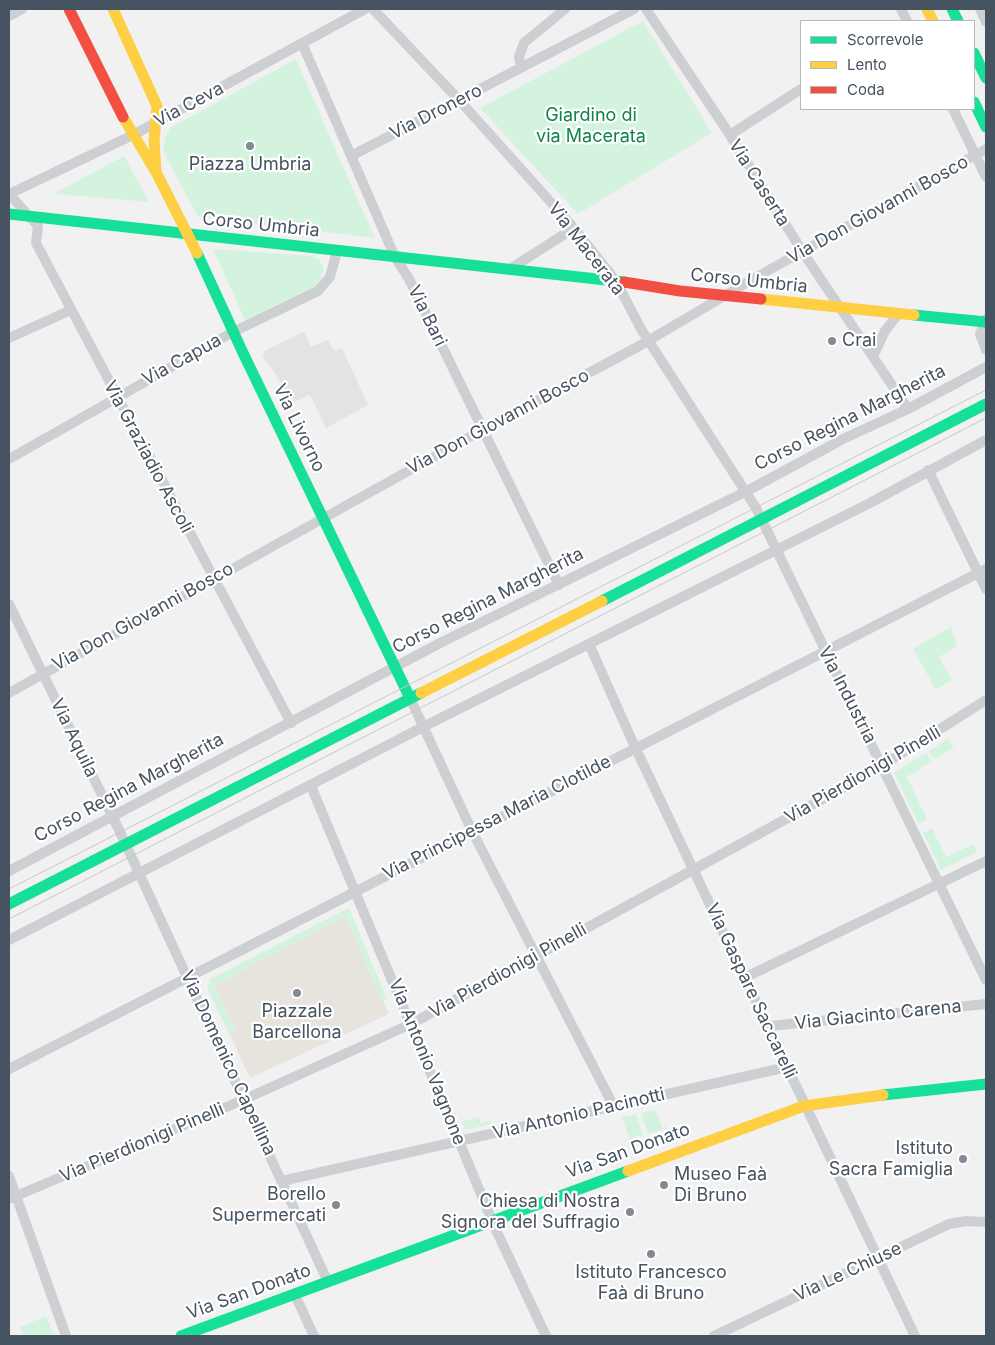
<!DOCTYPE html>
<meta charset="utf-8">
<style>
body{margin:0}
#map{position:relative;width:995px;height:1345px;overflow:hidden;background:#f2f1f1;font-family:Inter,sans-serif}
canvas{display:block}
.frame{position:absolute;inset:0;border:10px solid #465360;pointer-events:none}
.legend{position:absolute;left:800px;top:20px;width:175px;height:90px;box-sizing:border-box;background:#fff;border:1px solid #b5babf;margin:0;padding:6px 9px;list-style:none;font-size:15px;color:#465360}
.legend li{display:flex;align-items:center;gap:10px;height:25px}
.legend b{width:25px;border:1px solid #b5babf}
</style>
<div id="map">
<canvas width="995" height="1345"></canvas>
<div class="frame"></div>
<ul class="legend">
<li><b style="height:6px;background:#16e098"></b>Scorrevole</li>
<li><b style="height:6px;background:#ffcf43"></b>Lento</li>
<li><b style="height:6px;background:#f24e42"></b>Coda</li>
</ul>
</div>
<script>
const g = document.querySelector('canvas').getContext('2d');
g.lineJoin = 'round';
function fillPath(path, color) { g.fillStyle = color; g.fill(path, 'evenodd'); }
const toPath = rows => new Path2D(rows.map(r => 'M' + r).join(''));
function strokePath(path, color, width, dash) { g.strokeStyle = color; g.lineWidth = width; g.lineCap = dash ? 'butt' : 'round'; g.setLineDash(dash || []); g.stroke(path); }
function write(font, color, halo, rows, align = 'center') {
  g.font = font + ' Inter,sans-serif'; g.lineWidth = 4.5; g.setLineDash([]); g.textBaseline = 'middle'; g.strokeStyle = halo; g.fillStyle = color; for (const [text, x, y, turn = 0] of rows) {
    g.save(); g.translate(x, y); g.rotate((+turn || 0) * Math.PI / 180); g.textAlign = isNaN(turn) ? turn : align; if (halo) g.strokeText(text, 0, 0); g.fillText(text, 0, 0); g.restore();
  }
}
const commercial = toPath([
 [346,916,389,1014,250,1078,229,1033,236,1030,214,985]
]);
const education = toPath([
 [304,332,311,347,328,340,334,351,342,348,368,405,326,428,310,395,290,404,275,373,262,355,266,350]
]);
const green = toPath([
 [643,21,712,133,578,214,480,108],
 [296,59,341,162,375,238,198,217,163,151,165,139,170,128],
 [124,156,149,202,53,194],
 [213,249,312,256,319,259,324,269,318,286,245,320],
 [951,627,957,646,939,657,952,680,936,690,913,649],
 [948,739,954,747,934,759,929,751],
 [926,753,932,761,907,777,927,819,919,824,894,773],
 [932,828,946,857,973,844,977,852,941,870,923,833],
 [349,908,387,999,382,1002,346,916,214,985,236,1030,229,1033,207,988,210,979],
 [656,1110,663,1130,648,1134,641,1113],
 [636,1114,643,1136,638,1135,630,1140,622,1117],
 [479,1117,481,1123,490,1120,491,1124,465,1130,462,1122],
 [46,1316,54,1336,24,1336,20,1327]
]);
const street = toPath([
 [373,9,460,101,574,228,616,281,641,329,756,508,986,980],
 [646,9,730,135,802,251,908,409],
 [901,9,907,21],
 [980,9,986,22],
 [9,16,22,9],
 [302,43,395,257,409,279,559,585],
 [521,67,519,57,524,43,565,9],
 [953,109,986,177],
 [730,135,801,89],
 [351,156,634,9],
 [510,269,574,228],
 [986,319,980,334,986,350],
 [9,338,71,310],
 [873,356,885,331,899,313],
 [9,459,233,332,318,291,330,277,337,251],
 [928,470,986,589],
 [9,604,120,832,328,1282],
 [589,644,635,747,915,1336],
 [9,693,482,430,641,345,753,279,986,149],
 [410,698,472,831,613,1105],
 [291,723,36,243,38,226,9,194,133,135,365,9],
 [311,786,496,1230,546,1336],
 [9,871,442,642,747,491,843,439,908,409,986,367],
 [9,940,423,727,870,503,986,440],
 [746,977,986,861],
 [770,1026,986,1004],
 [9,1069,986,569],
 [9,1176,66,1336],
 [282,1181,787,1067],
 [9,1199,243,1100,411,1024,872,772,986,700],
 [295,1295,314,1336],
 [714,1336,949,1224,966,1221,986,1222]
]);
const fast = toPath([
 [952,9,958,21],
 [974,53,986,78],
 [974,102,986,127],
 [9,214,624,282],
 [197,253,244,355,410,698],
 [914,315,986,322],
 [602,601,986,404],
 [9,904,421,693],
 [883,1095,986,1084],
 [181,1336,628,1171]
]);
const slow = toPath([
 [113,9,157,106,154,141,156,170],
 [927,9,933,21],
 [123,117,157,174,197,253],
 [761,299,914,315],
 [421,693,602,601],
 [628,1171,804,1106,883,1095]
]);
const jam = toPath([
 [69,9,123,117],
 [624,282,680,291,761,299]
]);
const tram = toPath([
 [9,889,986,390],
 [9,919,986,418]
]);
const markers = [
 [250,146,5,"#828a93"],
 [832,341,5,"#828a93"],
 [297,993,5,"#828a93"],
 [963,1159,5,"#828a93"],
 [664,1185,5,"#828a93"],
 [336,1205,5,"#828a93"],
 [630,1212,5,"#828a93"],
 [651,1254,5,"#828a93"]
];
const streetNames = [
 ["Via Ceva",189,105,-28],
 ["Via Dronero",436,112,-27],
 ["Via Caserta",759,183,58],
 ["Via Don Giovanni Bosco",878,210,-29],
 ["Corso Umbria",261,225,6],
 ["Via Macerata",586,249,52],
 ["Corso Umbria",749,281,6],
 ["Via Bari",427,316,64],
 ["Via Capua",182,360,-29],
 ["Corso Regina Margherita",850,418,-27],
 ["Via Don Giovanni Bosco",498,422,-28],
 ["Via Livorno",299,428,64],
 ["Via Graziadio Ascoli",148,457,62],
 ["Corso Regina Margherita",488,601,-27],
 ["Via Don Giovanni Bosco",143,617,-29],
 ["Via Industria",847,695,63],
 ["Via Aquila",74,738,64],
 ["Via Pierdionigi Pinelli",863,775,-30],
 ["Corso Regina Margherita",129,788,-28],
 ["Via Principessa Maria Clotilde",497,818,-27],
 ["Via Pierdionigi Pinelli",508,971,-29],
 ["Via Gaspare Saccarelli",751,991,65],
 ["Via Giacinto Carena",878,1015,-6],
 ["Via Antonio Vagnone",427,1062,68],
 ["Via Domenico Capellina",228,1063,65],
 ["Via Antonio Pacinotti",579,1114,-13],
 ["Via Pierdionigi Pinelli",142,1143,-23],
 ["Via San Donato",628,1151,-20],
 ["Via Le Chiuse",848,1272,-25],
 ["Via San Donato",249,1292,-20]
];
const parkNames = [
 ["Giardino di",591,116],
 ["via Macerata",591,137]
];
const poiNames = [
 ["Piazza Umbria",250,165],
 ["Crai",842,341,"left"],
 ["Piazzale",297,1012],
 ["Barcellona",297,1033],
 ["Istituto",953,1149,"right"],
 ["Sacra Famiglia",953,1170,"right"],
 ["Museo Faà",674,1175,"left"],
 ["Di Bruno",674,1196,"left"],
 ["Borello",326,1195,"right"],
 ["Supermercati",326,1216,"right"],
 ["Chiesa di Nostra",620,1202,"right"],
 ["Signora del Suffragio",620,1223,"right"],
 ["Istituto Francesco",651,1273],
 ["Faà di Bruno",651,1294]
];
fillPath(commercial, '#e7e4de');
fillPath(education, '#e3e2e4');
fillPath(green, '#d3f3df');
strokePath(street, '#cdcfd2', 10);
strokePath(fast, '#16e098', 11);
strokePath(slow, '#ffcf43', 11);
strokePath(jam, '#f24e42', 11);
strokePath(tram, '#c6c8cb', 1);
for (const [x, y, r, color] of markers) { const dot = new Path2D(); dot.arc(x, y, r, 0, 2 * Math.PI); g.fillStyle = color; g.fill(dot); strokePath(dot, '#fff', 2); }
write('18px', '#465360', '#fff', streetNames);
write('18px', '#0d8447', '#fff', parkNames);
write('18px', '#465360', '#fff', poiNames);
</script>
